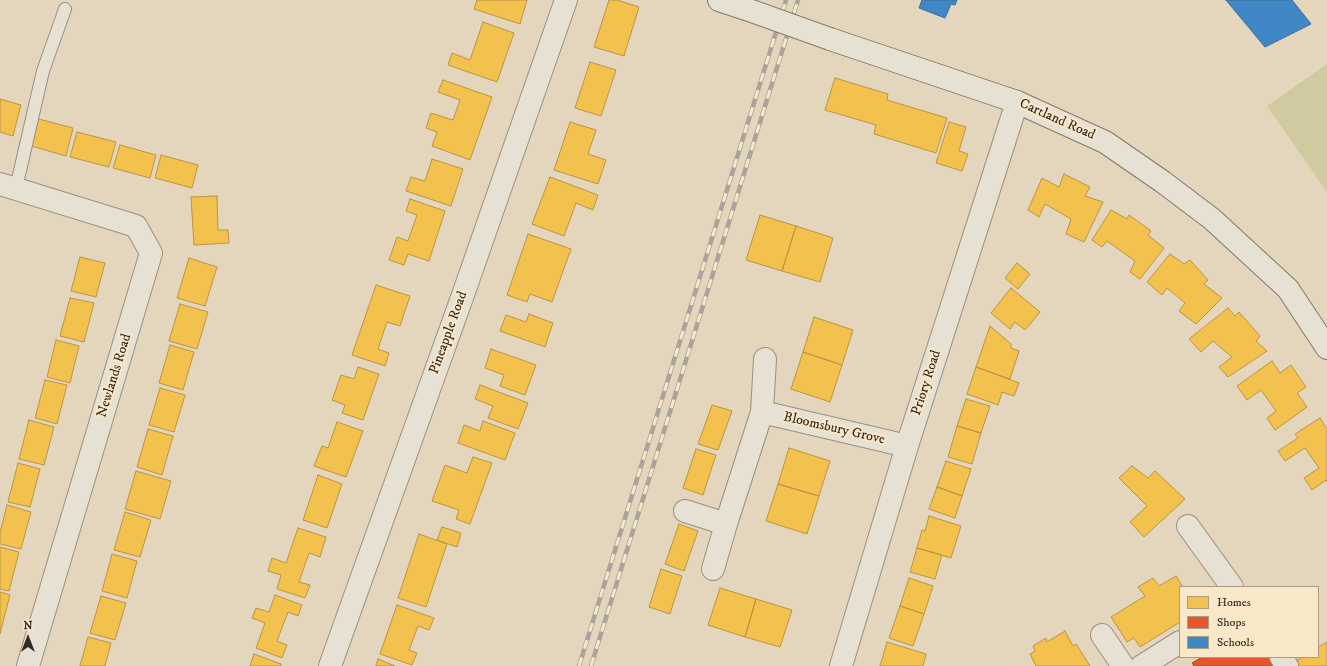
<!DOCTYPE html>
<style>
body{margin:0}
#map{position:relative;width:1327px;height:666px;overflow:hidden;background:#e4d6bc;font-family:"IM FELL DW Pica",serif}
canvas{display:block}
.legend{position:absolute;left:1179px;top:586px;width:140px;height:72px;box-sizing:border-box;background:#f8e8c8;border:1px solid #ab9c87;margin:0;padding:5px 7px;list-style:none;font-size:12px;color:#372a25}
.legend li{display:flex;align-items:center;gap:8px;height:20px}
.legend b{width:20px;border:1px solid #ab9c87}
.north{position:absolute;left:8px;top:618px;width:40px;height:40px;-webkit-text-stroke:3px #f8e8c8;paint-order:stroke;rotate:0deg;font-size:11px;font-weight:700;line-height:16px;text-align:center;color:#372a25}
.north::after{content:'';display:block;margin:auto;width:14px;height:18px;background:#372a25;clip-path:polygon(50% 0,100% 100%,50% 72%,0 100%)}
</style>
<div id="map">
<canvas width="1327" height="666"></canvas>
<ul class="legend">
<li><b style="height:11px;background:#f2c14e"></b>Homes</li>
<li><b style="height:11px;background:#e4572e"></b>Shops</li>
<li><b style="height:11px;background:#3f88c5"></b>Schools</li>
</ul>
<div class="north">N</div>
</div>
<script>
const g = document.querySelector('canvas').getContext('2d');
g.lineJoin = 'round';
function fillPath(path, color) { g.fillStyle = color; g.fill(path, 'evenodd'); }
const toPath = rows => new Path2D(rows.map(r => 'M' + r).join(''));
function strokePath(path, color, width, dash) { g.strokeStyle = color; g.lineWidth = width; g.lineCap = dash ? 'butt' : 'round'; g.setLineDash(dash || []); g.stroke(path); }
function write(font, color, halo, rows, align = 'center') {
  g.font = font + ' "IM FELL DW Pica",serif'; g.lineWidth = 4; g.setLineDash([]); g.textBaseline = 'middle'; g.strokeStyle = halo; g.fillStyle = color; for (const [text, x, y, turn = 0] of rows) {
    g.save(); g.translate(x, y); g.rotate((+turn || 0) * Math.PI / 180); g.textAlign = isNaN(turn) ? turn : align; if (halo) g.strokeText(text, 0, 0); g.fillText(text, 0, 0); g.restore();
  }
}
const green = toPath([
 [1327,64,1327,192,1267,106]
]);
const homes = toPath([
 [477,0,527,0,520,24,474,9,477,0],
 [609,0,617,0,639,7,624,56,594,47,609,0],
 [483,22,514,33,497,82,448,65,452,53,470,60,483,22],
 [590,62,616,70,601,116,575,108,590,62],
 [835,78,888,94,887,100,947,118,936,153,874,134,876,125,825,110,835,78],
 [443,80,492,97,470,160,432,146,437,132,426,128,431,113,453,120,460,100,438,92,443,80],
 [0,99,21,105,13,136,0,132,0,99],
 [35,118,73,128,66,156,28,145,35,118],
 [570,122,596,130,588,154,606,160,598,184,554,170,570,122],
 [949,122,966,127,959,151,968,154,962,171,936,163,949,122],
 [77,132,116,142,109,167,70,157,77,132],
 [120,145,156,155,150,178,113,168,120,145],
 [161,155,198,165,192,188,155,178,161,155],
 [432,159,463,169,451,206,406,191,411,177,425,181,432,159],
 [1064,174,1090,187,1085,196,1103,202,1084,242,1066,234,1071,219,1045,204,1039,217,1028,210,1042,178,1059,187,1064,174],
 [550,177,598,195,593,210,576,203,564,236,532,224,550,177],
 [217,196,218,230,228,230,229,243,194,245,191,197,217,196],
 [410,199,445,211,429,261,408,254,404,265,389,260,397,237,408,241,417,215,406,211,410,199],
 [1111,210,1127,219,1129,215,1151,231,1148,235,1164,248,1140,279,1130,272,1135,261,1107,241,1102,247,1092,240,1111,210],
 [760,215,796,226,782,271,746,260,760,215],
 [796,226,833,238,820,282,782,271,796,226],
 [528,234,571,249,552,302,530,294,527,302,507,295,528,234],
 [1170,254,1184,264,1190,260,1208,280,1204,284,1222,298,1196,324,1179,311,1185,303,1167,288,1162,295,1147,282,1170,254],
 [80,257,105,263,96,297,71,291,80,257],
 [189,258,217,267,205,306,177,298,189,258],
 [1017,263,1030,274,1018,289,1005,278,1017,263],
 [376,285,410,296,400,326,387,322,378,349,389,353,385,366,352,355,376,285],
 [1011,288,1040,312,1025,330,1015,322,1010,329,991,313,1011,288],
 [70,298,94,303,84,342,60,336,70,298],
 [180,304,208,312,197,349,169,341,180,304],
 [1228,308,1235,316,1239,312,1260,336,1256,341,1267,351,1228,377,1219,367,1232,357,1213,341,1201,352,1189,339,1228,308],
 [529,314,553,323,545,347,500,331,506,315,526,322,529,314],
 [814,317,853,330,842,365,803,352,814,317],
 [990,326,1011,344,1011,348,1019,351,1010,379,976,367,990,326],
 [56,340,79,346,70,383,47,377,56,340],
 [170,345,194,352,183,390,159,383,170,345],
 [491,349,536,365,525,395,500,386,504,375,485,368,491,349],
 [803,352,842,365,830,402,791,389,803,352],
 [1272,361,1280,373,1291,365,1306,387,1297,393,1307,407,1275,430,1267,418,1276,411,1261,390,1247,400,1237,386,1272,361],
 [358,367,379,374,363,420,342,413,345,405,332,400,341,375,354,379,358,367],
 [976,367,1019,383,1014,396,1002,392,998,405,967,394,976,367],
 [45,380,67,385,57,424,35,418,45,380],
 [480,385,528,403,518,429,488,418,493,406,475,399,480,385],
 [160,388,185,395,174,432,149,425,160,388],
 [966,399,990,406,981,433,957,426,966,399],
 [712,405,732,411,718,450,698,444,712,405],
 [1320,418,1327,429,1327,482,1326,480,1312,490,1304,478,1319,468,1305,448,1285,461,1278,451,1298,438,1295,434,1320,418],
 [29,420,54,427,44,465,19,459,29,420],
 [483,421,515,433,505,460,458,443,464,425,480,431,483,421],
 [337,422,363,431,346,477,314,466,322,446,328,448,337,422],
 [957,426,981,433,972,464,948,457,957,426],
 [148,429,173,436,162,475,137,467,148,429],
 [789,448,830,461,819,496,778,484,789,448],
 [696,449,716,455,703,495,683,488,696,449],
 [473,457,492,463,470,524,456,519,459,510,432,501,445,465,467,473,473,457],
 [946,461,971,469,962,496,937,487,946,461],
 [18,463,40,469,30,507,8,502,18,463],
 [1132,466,1148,478,1155,471,1185,499,1144,537,1130,522,1147,506,1119,478,1132,466],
 [136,471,171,481,160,519,125,509,136,471],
 [318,475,342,484,327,528,303,520,318,475],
 [778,484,819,496,807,534,766,521,778,484],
 [937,487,962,496,955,518,929,509,937,487],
 [7,505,31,512,21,549,0,544,0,533,7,505],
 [125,512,151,520,140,557,114,550,125,512],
 [929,516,961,526,951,558,917,548,922,530,925,531,929,516],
 [679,524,698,531,684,571,665,564,679,524],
 [442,527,461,533,457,547,437,540,442,527],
 [298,528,326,537,320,557,309,553,299,582,310,585,305,598,277,589,281,575,268,571,272,558,286,563,298,528],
 [419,534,447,544,426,607,398,598,419,534],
 [0,547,19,552,9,591,0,589,0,547],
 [917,548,942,555,935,579,910,572,917,548],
 [112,554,137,561,127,598,102,591,112,554],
 [661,569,682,576,670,614,649,607,661,569],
 [1176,576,1183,587,1180,587,1180,622,1140,647,1134,638,1127,642,1111,617,1145,596,1138,587,1153,578,1159,586,1176,576],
 [909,578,933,586,924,614,900,606,909,578],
 [720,588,756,599,745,637,708,625,720,588],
 [0,592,10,595,0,634,0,592],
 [275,595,302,605,298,616,288,612,277,641,287,645,282,658,256,648,265,623,252,618,256,608,269,612,275,595],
 [101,596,126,603,115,640,90,633,101,596],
 [756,599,792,610,780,647,745,637,756,599],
 [397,605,434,618,429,630,418,626,409,650,417,653,412,665,380,654,397,605],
 [900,606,924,614,913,646,889,638,900,606],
 [1065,631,1073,646,1076,644,1090,666,1036,666,1030,654,1035,651,1033,646,1046,638,1047,642,1065,631],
 [88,637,111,643,105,666,80,666,88,637],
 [887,642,926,654,923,666,880,666,887,642],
 [1327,642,1327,666,1299,666,1296,661,1303,657,1318,657,1318,647,1327,642],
 [254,654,281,664,281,666,250,666,254,654],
 [378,659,395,666,376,666,378,659]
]);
const shops = toPath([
 [1202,657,1271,657,1276,666,1194,666,1192,663,1202,657]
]);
const schools = toPath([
 [922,0,957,0,955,5,951,4,945,18,919,8,922,0],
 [1226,0,1292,0,1311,24,1265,47,1226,0]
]);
const lane = toPath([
 [16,188,43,71,65,9]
]);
const street = toPath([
 [0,184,136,226,151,253,28,666],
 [762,412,907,446],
 [685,511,726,524],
 [1188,526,1232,587],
 [713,569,726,524,762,412,765,359],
 [1102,635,1123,666],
 [1281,657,1287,666],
 [330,666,464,292,566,0],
 [841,666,907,446,1017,102],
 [1142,666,1180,642]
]);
const secondary = toPath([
 [719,0,746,9],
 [830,39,1017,102,1105,142,1163,182,1212,219,1288,289,1327,348]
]);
const rail = toPath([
 [579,666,786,0],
 [591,666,798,0]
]);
const secondaryBridge = toPath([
 [746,9,830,39]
]);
const streetNames = [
 ["Cartland Road",1057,120,24],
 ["Pineapple Road",449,333,-70],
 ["Newlands Road",115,376,-73],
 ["Priory Road",927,383,-72],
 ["Bloomsbury Grove",834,429,13]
];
fillPath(green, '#cfca9f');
fillPath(homes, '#f2c14e');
strokePath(homes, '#ba9442', 1);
fillPath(shops, '#e4572e');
strokePath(shops, '#b04a2b', 1);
fillPath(schools, '#3f88c5');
strokePath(schools, '#3d6c95', 1);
strokePath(lane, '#999081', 14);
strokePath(street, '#999081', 24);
strokePath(secondary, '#82796c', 24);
strokePath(lane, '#e7e1d4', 12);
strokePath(street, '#e7e1d4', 22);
strokePath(secondary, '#e7e1d4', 22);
strokePath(rail, '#a9a399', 4.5);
strokePath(rail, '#f8e8c8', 3, [9]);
strokePath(secondaryBridge, '#82796c', 24, []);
strokePath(secondaryBridge, '#e7e1d4', 22);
write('14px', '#372a25', '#f8e8c8', streetNames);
</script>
